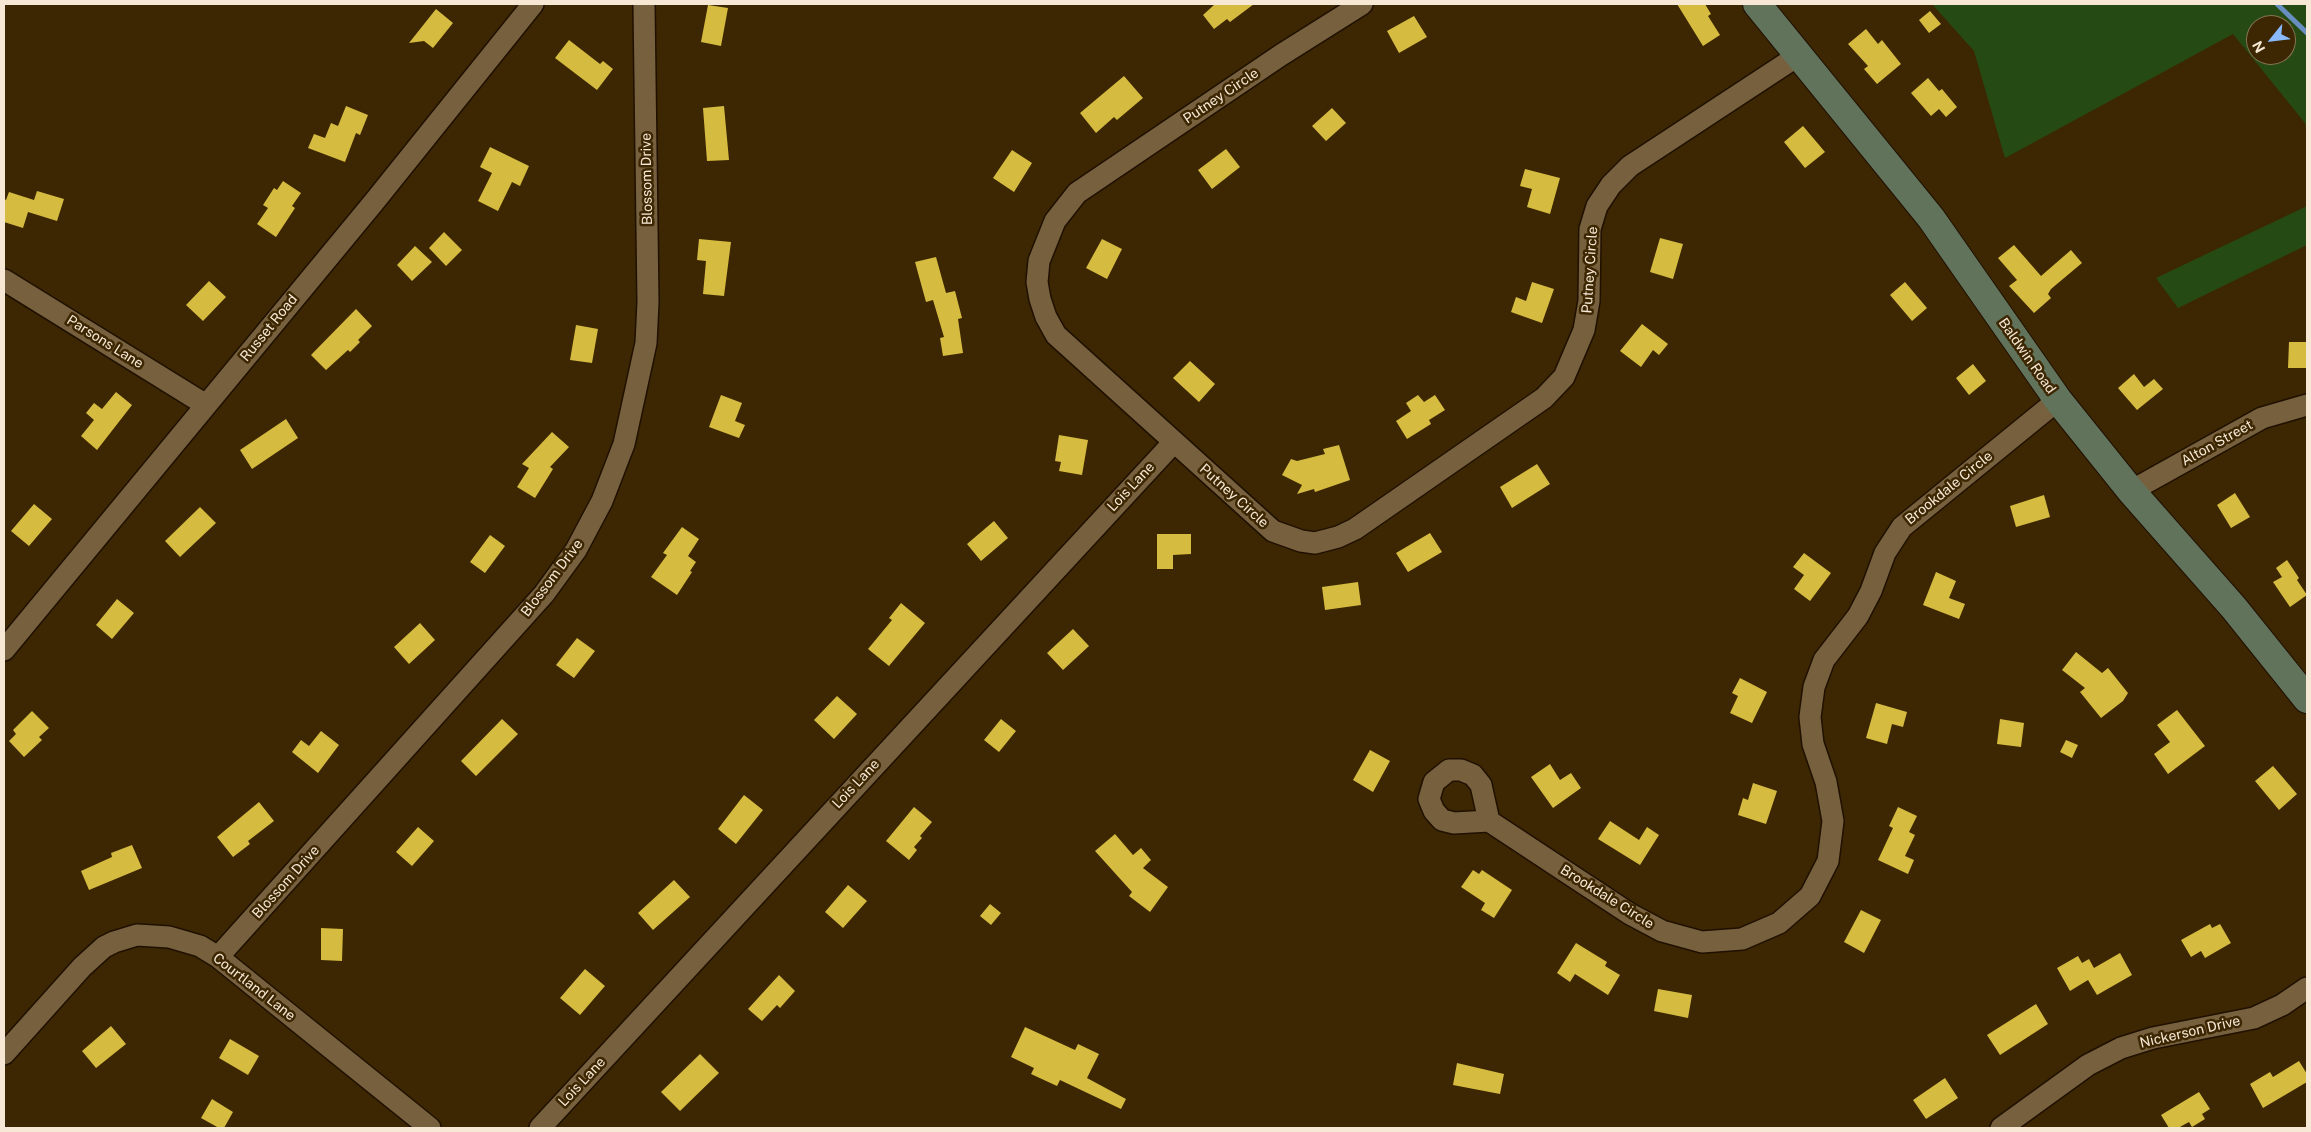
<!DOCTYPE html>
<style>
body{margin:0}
#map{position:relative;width:2311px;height:1132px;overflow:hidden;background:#3c2702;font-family:"Public Sans",sans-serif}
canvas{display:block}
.frame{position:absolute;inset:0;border:5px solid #f6e8d5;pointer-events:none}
.north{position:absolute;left:2246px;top:15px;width:50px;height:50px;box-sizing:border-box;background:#3c2702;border:1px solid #867456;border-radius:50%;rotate:241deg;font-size:14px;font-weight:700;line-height:20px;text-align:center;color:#f6e8d5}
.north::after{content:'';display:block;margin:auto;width:18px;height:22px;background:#8abafc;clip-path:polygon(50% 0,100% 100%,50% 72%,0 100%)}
</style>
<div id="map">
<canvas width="2311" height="1132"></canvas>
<div class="frame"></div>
<div class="north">N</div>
</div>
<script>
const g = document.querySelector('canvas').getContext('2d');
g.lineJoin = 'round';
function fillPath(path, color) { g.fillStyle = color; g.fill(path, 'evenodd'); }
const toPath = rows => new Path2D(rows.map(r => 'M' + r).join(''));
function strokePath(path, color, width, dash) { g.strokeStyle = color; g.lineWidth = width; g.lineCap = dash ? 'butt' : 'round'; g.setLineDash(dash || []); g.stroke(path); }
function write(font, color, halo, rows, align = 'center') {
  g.font = font + ' "Public Sans",sans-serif'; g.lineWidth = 5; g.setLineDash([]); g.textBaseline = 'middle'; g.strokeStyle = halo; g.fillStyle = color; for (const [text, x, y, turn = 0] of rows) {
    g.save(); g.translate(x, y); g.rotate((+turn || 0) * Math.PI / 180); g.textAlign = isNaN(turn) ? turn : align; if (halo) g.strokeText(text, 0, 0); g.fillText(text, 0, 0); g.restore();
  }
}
const green = toPath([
 [1932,4,2307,4,2307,134,2305,123,2233,34,2005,158,1974,51],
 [2256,25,2286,25,2286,55,2256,55],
 [2307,206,2307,245,2178,308,2156,278]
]);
const stream = toPath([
 [2277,4,2307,33]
]);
const building = toPath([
 [1215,4,1254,4,1230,22,1227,19,1214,29,1203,15],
 [1677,4,1705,4,1711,14,1708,16,1720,35,1703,46],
 [708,5,728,8,721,46,701,42],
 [436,9,453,23,433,48,424,41,409,43],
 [1930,11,1941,24,1929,33,1919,20],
 [1414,16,1427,37,1399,53,1387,31],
 [1866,29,1878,44,1882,40,1901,64,1877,84,1864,69,1868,66,1848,44],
 [569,40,600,64,603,61,613,69,597,90,555,58],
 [1124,76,1143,98,1117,120,1114,117,1096,133,1080,113],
 [1928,78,1939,91,1942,89,1957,107,1946,117,1939,109,1931,116,1911,93],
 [346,106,368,115,360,135,356,133,345,162,308,148,314,134,325,138,331,123,338,126],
 [724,106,729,160,707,161,703,108],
 [1332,108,1346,123,1326,141,1312,126],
 [1803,126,1825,152,1805,168,1784,142],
 [490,147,529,166,520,186,512,182,498,211,478,201,492,173,480,167],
 [1226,149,1240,167,1212,189,1198,170],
 [1012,150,1032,163,1014,192,993,178],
 [1525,169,1560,178,1550,214,1527,207,1532,189,1520,186],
 [283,181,301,193,292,206,295,208,276,237,257,224,268,208,263,205,274,188,277,190],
 [37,191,64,199,57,221,28,212,23,228,4,222,4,199,6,200,9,192,34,200],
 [444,232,462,250,446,266,429,248],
 [1660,238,1683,244,1673,279,1650,272],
 [699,239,731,242,724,296,703,294,706,261,697,260],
 [1102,239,1122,249,1107,279,1086,268],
 [2014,245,2041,276,2071,250,2082,263,2051,289,2048,294,2051,298,2034,313,2009,286,2017,280,1998,258],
 [415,246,432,262,412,281,397,265],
 [936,257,946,293,955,291,962,318,958,319,963,353,943,356,940,338,944,337,933,300,926,302,915,262],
 [209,281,226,297,203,321,186,305],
 [1532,282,1554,289,1542,323,1511,312,1516,297,1526,301],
 [1905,282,1927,308,1912,321,1890,295],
 [356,309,372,326,358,340,360,342,350,352,348,350,326,370,311,355],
 [1642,324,1668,344,1659,355,1653,350,1641,367,1620,351],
 [576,325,598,329,592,363,570,360],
 [2289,342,2307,342,2307,368,2288,368],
 [1190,361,1215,384,1199,402,1173,378],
 [1973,364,1986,381,1969,395,1956,378],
 [2134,374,2144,387,2154,379,2163,389,2137,410,2118,388],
 [116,392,132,405,97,450,81,436,94,420,86,413,94,403,102,409],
 [721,395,742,403,735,421,745,425,739,438,709,427],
 [1418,395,1424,402,1435,395,1445,410,1429,420,1431,424,1407,439,1396,421,1411,411,1406,403],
 [286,419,298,438,252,469,240,450],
 [552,432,569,447,550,467,553,469,535,498,517,487,529,468,522,464],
 [1059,435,1088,440,1082,475,1059,471,1061,462,1055,461],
 [1339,445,1350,480,1315,492,1314,489,1297,494,1302,485,1282,475,1291,459,1297,461,1325,454,1323,449],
 [1537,464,1550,484,1512,508,1500,487],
 [2235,493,2250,517,2231,528,2217,505],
 [2044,495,2050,517,2016,527,2010,506],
 [34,504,52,519,29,546,11,531],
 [200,507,216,523,180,557,165,541],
 [994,521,1008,538,981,561,967,544],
 [682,527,699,539,688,556,696,562,690,571,692,572,677,595,651,577,667,555,663,553],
 [1430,533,1442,552,1408,572,1396,553],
 [1157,534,1191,534,1191,554,1173,555,1173,569,1157,569],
 [490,535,505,546,485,573,470,562],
 [1804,553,1831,573,1810,601,1794,589,1804,575,1793,567],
 [2287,560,2299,578,2297,580,2307,595,2290,607,2273,582,2282,577,2276,568],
 [1936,572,1956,581,1949,598,1965,604,1959,619,1923,605],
 [1358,582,1361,605,1325,610,1322,587],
 [117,599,134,613,112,639,96,625],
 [901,603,925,623,889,666,868,649,892,620,889,618],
 [420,623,435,640,409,664,394,647],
 [1073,629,1089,646,1063,670,1047,653],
 [577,638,595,651,574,678,556,665],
 [2076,652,2102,673,2108,668,2128,693,2123,701,2101,718,2080,692,2085,688,2062,670],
 [1740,678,1767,692,1752,723,1730,713,1738,696,1732,693],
 [837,696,857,714,834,739,814,720],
 [1876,703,1907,712,1903,727,1892,724,1887,744,1866,738],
 [2177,710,2205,746,2168,774,2154,754,2170,742,2157,725],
 [32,711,49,728,39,737,42,740,24,757,9,741,16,734,13,730],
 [502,719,518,734,476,776,461,761],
 [1001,719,1016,731,999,752,984,740],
 [2000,719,2024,723,2021,747,1997,744],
 [321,731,339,745,318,773,292,752,301,740,309,746],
 [2066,740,2078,745,2072,758,2060,752],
 [1370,750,1390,761,1373,792,1353,780],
 [1550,764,1560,780,1571,773,1581,788,1553,808,1531,777],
 [2273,766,2297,794,2279,810,2255,781],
 [1753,783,1777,791,1766,824,1738,815,1743,798,1748,800],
 [744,795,763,810,736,844,718,829],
 [259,802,274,821,248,841,250,844,233,857,217,837],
 [914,807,932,822,920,836,922,838,914,847,917,850,909,860,886,841],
 [1898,807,1917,816,1909,832,1915,835,1905,856,1914,860,1908,874,1878,860,1893,828,1889,826],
 [1610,821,1639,840,1647,827,1659,835,1640,865,1598,839],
 [418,827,434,841,412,866,396,852],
 [1115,834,1133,855,1141,848,1151,860,1143,868,1168,887,1150,912,1129,896,1132,892,1095,851],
 [132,845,142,868,89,890,81,871,112,857,111,853],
 [1473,870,1479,874,1482,870,1512,890,1494,918,1481,910,1485,903,1461,887],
 [674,880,690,897,653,930,638,913],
 [848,885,867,901,843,928,825,912],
 [990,904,1001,913,991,925,980,916],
 [1861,910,1881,920,1864,953,1844,942],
 [2210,924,2212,928,2220,924,2231,943,2205,958,2201,951,2191,957,2181,940],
 [321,928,343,929,342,961,321,960],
 [1576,943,1607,962,1605,966,1620,975,1608,995,1575,974,1570,982,1557,973],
 [2120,953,2132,975,2097,995,2088,980,2070,991,2057,968,2078,956,2082,963,2089,959,2094,968],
 [585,969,605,986,580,1015,560,998],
 [779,975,795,991,780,1008,777,1005,762,1021,748,1009],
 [1658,989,1692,995,1688,1018,1654,1011],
 [2036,1004,2048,1024,2000,1055,1987,1035],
 [111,1026,126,1044,96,1068,82,1051],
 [1025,1027,1075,1050,1078,1044,1099,1054,1087,1078,1126,1099,1121,1109,1060,1080,1057,1086,1031,1074,1034,1068,1011,1057],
 [230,1039,259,1056,248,1075,219,1058],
 [700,1054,719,1073,680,1111,661,1092],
 [2299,1061,2307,1074,2307,1082,2263,1108,2250,1084,2270,1072,2273,1077],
 [1457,1063,1504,1074,1500,1094,1453,1085],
 [1945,1078,1958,1098,1926,1119,1913,1100],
 [2199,1092,2210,1109,2202,1114,2205,1119,2192,1127,2189,1122,2178,1128,2169,1128,2161,1115],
 [212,1099,233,1112,224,1128,219,1128,201,1118]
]);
const street = toPath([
 [1362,4,1281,55,1077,193,1055,221,1039,261,1037,282,1040,299,1046,317,1056,335,1273,531,1301,541,1315,543,1338,537,1355,529,1544,398,1564,377,1584,330,1589,301,1590,229,1597,206,1611,185,1630,166,1799,55],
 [4,280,206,405],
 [2131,491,2262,418,2307,405],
 [4,650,374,202,533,4],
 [1489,821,1454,823,1442,820,1434,811,1429,799,1434,782,1449,770,1461,770,1473,775,1481,785,1489,821,1630,914,1662,931,1702,942,1742,939,1779,923,1810,896,1828,861,1833,821,1826,782,1813,744,1810,717,1814,687,1824,660,1858,616,1871,591,1885,553,1902,527,2058,400],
 [218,957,544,594,576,550,602,501,624,444,646,343,648,302,644,4],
 [4,1054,82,967,104,947,114,942,137,935,169,937,200,946,218,957,430,1128],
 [540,1128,1174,442],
 [2001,1128,2088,1065,2121,1048,2153,1038,2254,1018,2282,1005,2307,988]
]);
const secondary = toPath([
 [1757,4,1931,218,2058,400,2131,491,2234,608,2307,699]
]);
const streetNames = [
 ["Putney Circle",1221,96,-34],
 ["Blossom Drive",647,179,-91],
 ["Putney Circle",1590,270,-86],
 ["Russet Road",269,328,-51],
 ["Parsons Lane",105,342,32],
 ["Baldwin Road",2027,356,55],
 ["Alton Street",2217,443,-29],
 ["Lois Lane",1131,487,-47],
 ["Brookdale Circle",1949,488,-39],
 ["Putney Circle",1234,496,42],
 ["Blossom Drive",552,578,-53],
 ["Lois Lane",856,784,-47],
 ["Blossom Drive",286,882,-48],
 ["Brookdale Circle",1607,897,32],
 ["Courtland Lane",254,987,38],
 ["Nickerson Drive",2190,1032,-13],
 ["Lois Lane",582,1082,-47]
];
fillPath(green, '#264a13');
strokePath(stream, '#688ec0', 5);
fillPath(building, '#d6bb41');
strokePath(street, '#201000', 24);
strokePath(secondary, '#201000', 30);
strokePath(street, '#77603d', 21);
strokePath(secondary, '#61735b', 28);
write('14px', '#f6e8d5', '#3c2702', streetNames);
</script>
